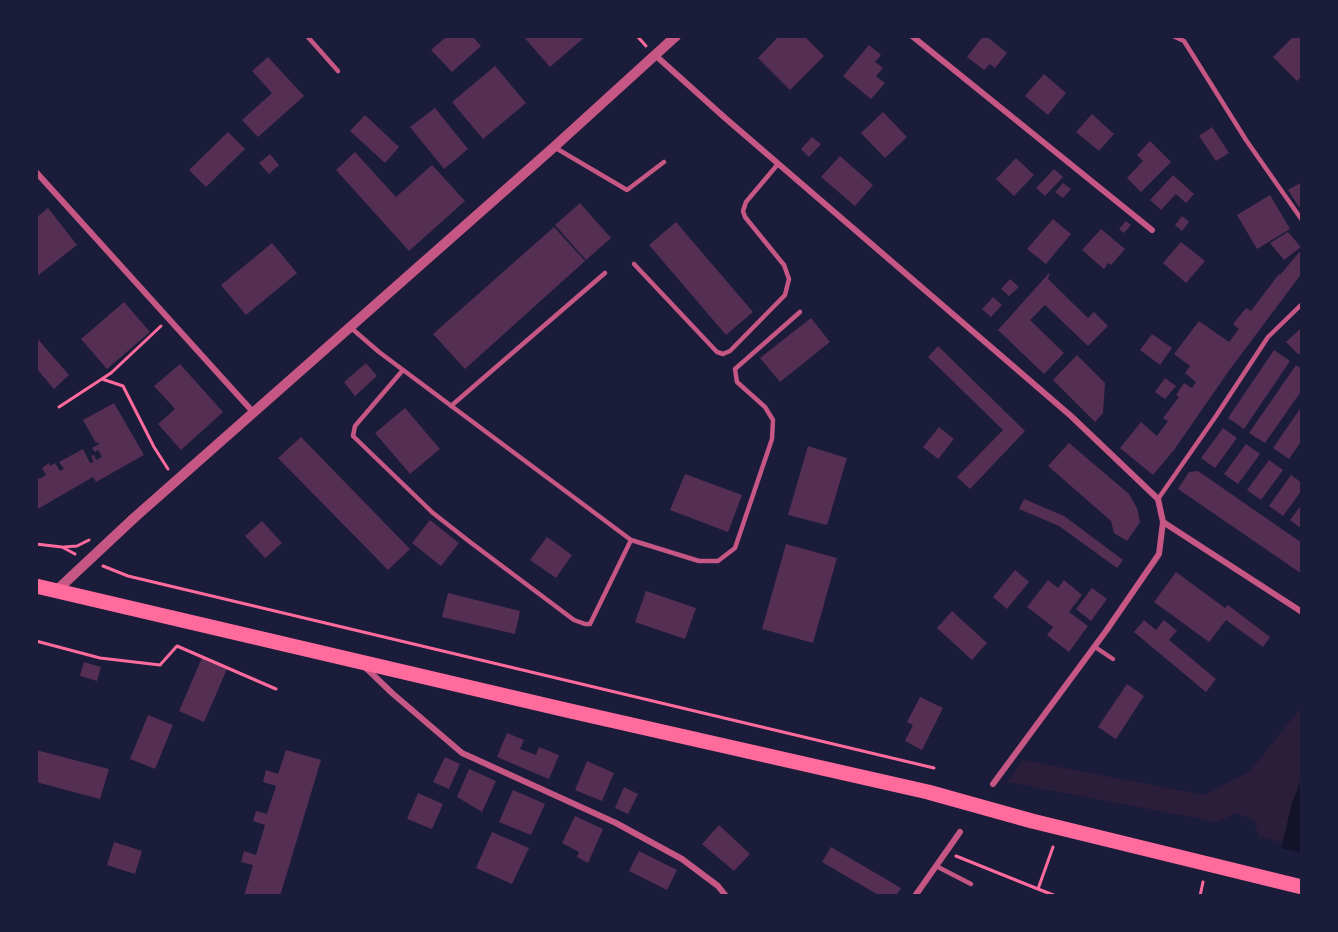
<!DOCTYPE html>
<style>
body{margin:0}
#map{position:relative;width:1338px;height:932px;overflow:hidden;background:#1b1b3a;font-family:Lato,sans-serif}
canvas{display:block}
.frame{position:absolute;inset:0;border:38px solid #1b1b3a;pointer-events:none}
</style>
<div id="map">
<canvas width="1338" height="932"></canvas>
<div class="frame"></div>
</div>
<script>
const g = document.querySelector('canvas').getContext('2d');
g.lineJoin = 'round';
function fillPath(path, color) { g.fillStyle = color; g.fill(path, 'evenodd'); }
const toPath = rows => new Path2D(rows.map(r => 'M' + r).join(''));
function strokePath(path, color, width, dash) { g.strokeStyle = color; g.lineWidth = width; g.lineCap = dash ? 'butt' : 'round'; g.setLineDash(dash || []); g.stroke(path); }
const green = toPath([
 [1302,706,1302,847,1259,837,1254,820,1237,813,1217,822,1007,782,1023,760,1204,795,1250,771]
]);
const water = toPath([
 [1302,777,1302,845,1289,896,1270,896,1292,803]
]);
const pier = toPath([
 [1278,847,1302,853,1292,896,1267,896]
]);
const building = toPath([
 [447,36,472,36,481,46,452,72,431,50],
 [523,36,586,36,550,67],
 [779,36,804,36,824,56,790,90,758,58],
 [983,36,986,36,1007,53,995,68,990,64,984,70,967,57],
 [1294,36,1297,36,1302,41,1302,76,1297,81,1273,57],
 [869,45,881,55,875,62,883,68,876,76,885,83,871,99,843,76],
 [268,57,304,96,258,137,242,120,272,93,252,71],
 [495,66,526,103,483,139,452,102],
 [1044,74,1066,93,1048,115,1025,96],
 [435,108,468,149,444,169,410,127],
 [883,112,907,137,885,158,861,133],
 [1092,114,1114,134,1099,151,1076,132],
 [365,115,399,147,385,163,350,131],
 [1212,127,1229,153,1216,161,1199,136],
 [228,132,245,149,206,187,189,170],
 [812,137,821,144,809,157,801,149],
 [1150,141,1171,162,1141,192,1127,178,1143,161,1137,155],
 [355,152,396,197,432,165,465,201,409,251,336,170],
 [270,154,279,165,269,174,259,163],
 [840,156,873,185,855,206,821,177],
 [1016,158,1034,175,1014,196,996,179],
 [1054,169,1063,177,1045,196,1036,188],
 [1173,175,1194,194,1186,203,1176,194,1161,210,1150,200],
 [1302,182,1302,205,1299,207,1288,190],
 [1063,183,1071,189,1063,198,1055,192],
 [1270,195,1290,229,1257,249,1237,215],
 [580,203,611,238,586,260,555,225],
 [48,208,77,245,36,277,36,218],
 [1182,216,1189,222,1182,231,1175,225],
 [1053,219,1071,234,1046,264,1027,249],
 [1126,221,1131,225,1124,233,1119,229],
 [676,222,753,312,726,335,649,245],
 [554,227,585,261,465,369,433,334],
 [1101,229,1125,249,1111,265,1108,263,1104,269,1082,250],
 [1288,232,1301,247,1284,260,1270,243],
 [1181,242,1205,261,1186,283,1163,263],
 [272,243,297,273,246,315,221,285],
 [1302,249,1302,273,1228,372,1174,450,1153,475,1120,448,1141,422,1157,436,1168,421,1163,418,1179,397,1176,395,1184,383,1192,388,1196,382,1185,373,1190,366,1174,354,1199,321,1229,342,1239,329,1233,324,1246,308,1251,311,1279,274,1280,275],
 [1050,272,1048,279,1088,318,1094,312,1108,326,1088,346,1045,305,1030,320,1064,353,1044,374,998,330],
 [1010,279,1019,287,1009,296,1001,289],
 [993,297,1002,305,991,317,982,309],
 [124,302,150,332,107,369,81,339],
 [811,318,830,342,780,382,760,358],
 [1302,327,1302,351,1299,355,1286,342],
 [1152,334,1172,348,1160,365,1140,350],
 [36,337,69,375,54,389,36,368],
 [938,346,1025,431,970,489,957,477,1003,430,928,357],
 [1274,350,1290,361,1244,429,1228,418],
 [1077,355,1105,383,1103,413,1095,422,1053,380],
 [366,363,377,376,355,396,344,382],
 [180,364,223,412,181,450,158,424,175,409,154,386],
 [1296,365,1302,369,1302,390,1265,443,1249,433],
 [1165,378,1176,386,1165,399,1155,392],
 [114,403,144,455,96,482,93,477,36,510,36,473,39,479,46,475,42,468,49,463,50,466,55,463,60,471,64,469,59,462,83,449,90,463,94,462,91,456,94,455,96,460,102,457,98,450,95,452,92,448,99,444,98,442,96,443,83,420],
 [1302,406,1302,440,1289,459,1273,448],
 [405,408,440,449,410,474,375,433],
 [939,427,954,439,938,459,923,447],
 [1223,428,1237,438,1215,468,1201,458],
 [301,437,410,549,388,570,278,458],
 [1069,443,1129,494,1137,508,1140,522,1127,541,1114,533,1111,521,1048,466],
 [1246,444,1260,454,1238,484,1224,474],
 [808,446,847,458,827,525,788,515],
 [1269,460,1283,470,1261,500,1247,490],
 [1198,471,1302,543,1302,574,1178,489,1189,472],
 [685,474,742,495,728,532,670,510],
 [1291,475,1302,483,1302,490,1283,516,1269,506],
 [1024,499,1064,516,1123,560,1117,568,1059,526,1019,509],
 [1302,504,1302,529,1290,520],
 [430,520,459,543,441,566,412,543],
 [262,521,282,543,265,558,245,536],
 [547,537,572,555,556,578,530,560],
 [786,544,837,558,813,643,762,629],
 [1015,570,1029,582,1007,609,993,597],
 [1176,572,1225,608,1228,605,1270,637,1263,647,1226,620,1209,642,1154,602],
 [1048,580,1058,588,1064,580,1082,595,1069,612,1088,626,1069,652,1047,635,1053,627,1027,607],
 [1092,588,1107,599,1091,621,1076,609],
 [646,591,696,608,685,639,635,622],
 [448,593,520,611,515,634,442,617],
 [952,611,987,643,972,660,937,628],
 [1144,620,1156,630,1164,620,1177,631,1169,640,1216,679,1206,692,1134,632],
 [202,658,227,669,204,722,179,711],
 [84,662,101,667,97,681,80,676],
 [1127,684,1144,696,1116,739,1098,727],
 [920,697,943,708,922,750,905,741,913,725,907,722],
 [148,715,173,725,155,769,130,759],
 [507,733,524,740,520,749,536,755,539,747,559,755,549,779,497,757],
 [36,750,109,769,100,799,36,782],
 [286,750,321,760,280,896,244,896,253,865,241,862,244,851,256,855,265,825,253,821,256,811,267,814,276,786,263,782,266,770,278,774],
 [445,757,460,764,449,789,433,782],
 [587,761,614,773,602,801,575,790],
 [469,769,496,781,482,812,457,797],
 [624,787,638,794,628,814,615,808],
 [513,790,545,804,531,835,499,822],
 [418,793,443,804,432,829,407,819],
 [575,816,603,829,588,863,577,857,579,852,562,843],
 [719,825,750,854,734,871,702,844],
 [492,832,529,848,512,884,476,868],
 [114,842,142,851,135,874,107,865],
 [831,847,901,888,896,896,880,896,822,862],
 [639,851,677,870,667,890,629,871]
]);
const path = toPath([
 [637,36,646,46],
 [102,379,123,386,154,447,168,469],
 [59,407,111,373,161,326],
 [36,544,62,547,75,554],
 [64,547,77,546,89,540],
 [103,566,128,576,934,768],
 [36,641,100,658,160,665,177,646,276,689],
 [956,856,1038,889,1053,847],
 [1038,889,1056,896],
 [1200,896,1203,882]
]);
const service = toPath([
 [307,36,338,71],
 [1173,36,1184,41,1246,140,1302,220],
 [554,147,627,190,664,162],
 [634,264,717,352,723,354,730,351,785,295,789,279,784,265,745,217,743,211,746,202,778,164],
 [350,327,379,352,631,540,699,561,718,561,735,548,772,439,773,420,765,407,737,382,735,369,800,312],
 [403,370,355,426,353,436,433,513,470,542,574,620,585,624,590,624,631,540],
 [451,406,605,273],
 [1158,499,1216,416,1268,337,1302,304],
 [1095,647,1113,659],
 [936,866,971,884]
]);
const minor = toPath([
 [912,36,1152,230],
 [655,55,724,117,1071,416,1158,499,1163,522,1159,554,1106,631,993,784],
 [36,172,253,412],
 [1163,522,1302,612],
 [365,667,392,693,462,753,616,823,682,859,718,886,726,896],
 [915,896,960,832]
]);
const tertiary = toPath([
 [56,591,134,518,554,147,676,36]
]);
const primary = toPath([
 [36,586,566,710,928,792,1032,821,1302,887]
]);
fillPath(green, '#2a1e3b');
fillPath(water, '#12122b');
fillPath(pier, '#1b1b3a');
fillPath(building, '#542f53');
strokePath(path, '#ff6b9d', 3);
strokePath(service, '#c65784', 4.5);
strokePath(minor, '#c65784', 6);
strokePath(tertiary, '#c65784', 10);
strokePath(primary, '#ff6b9d', 15);
</script>
